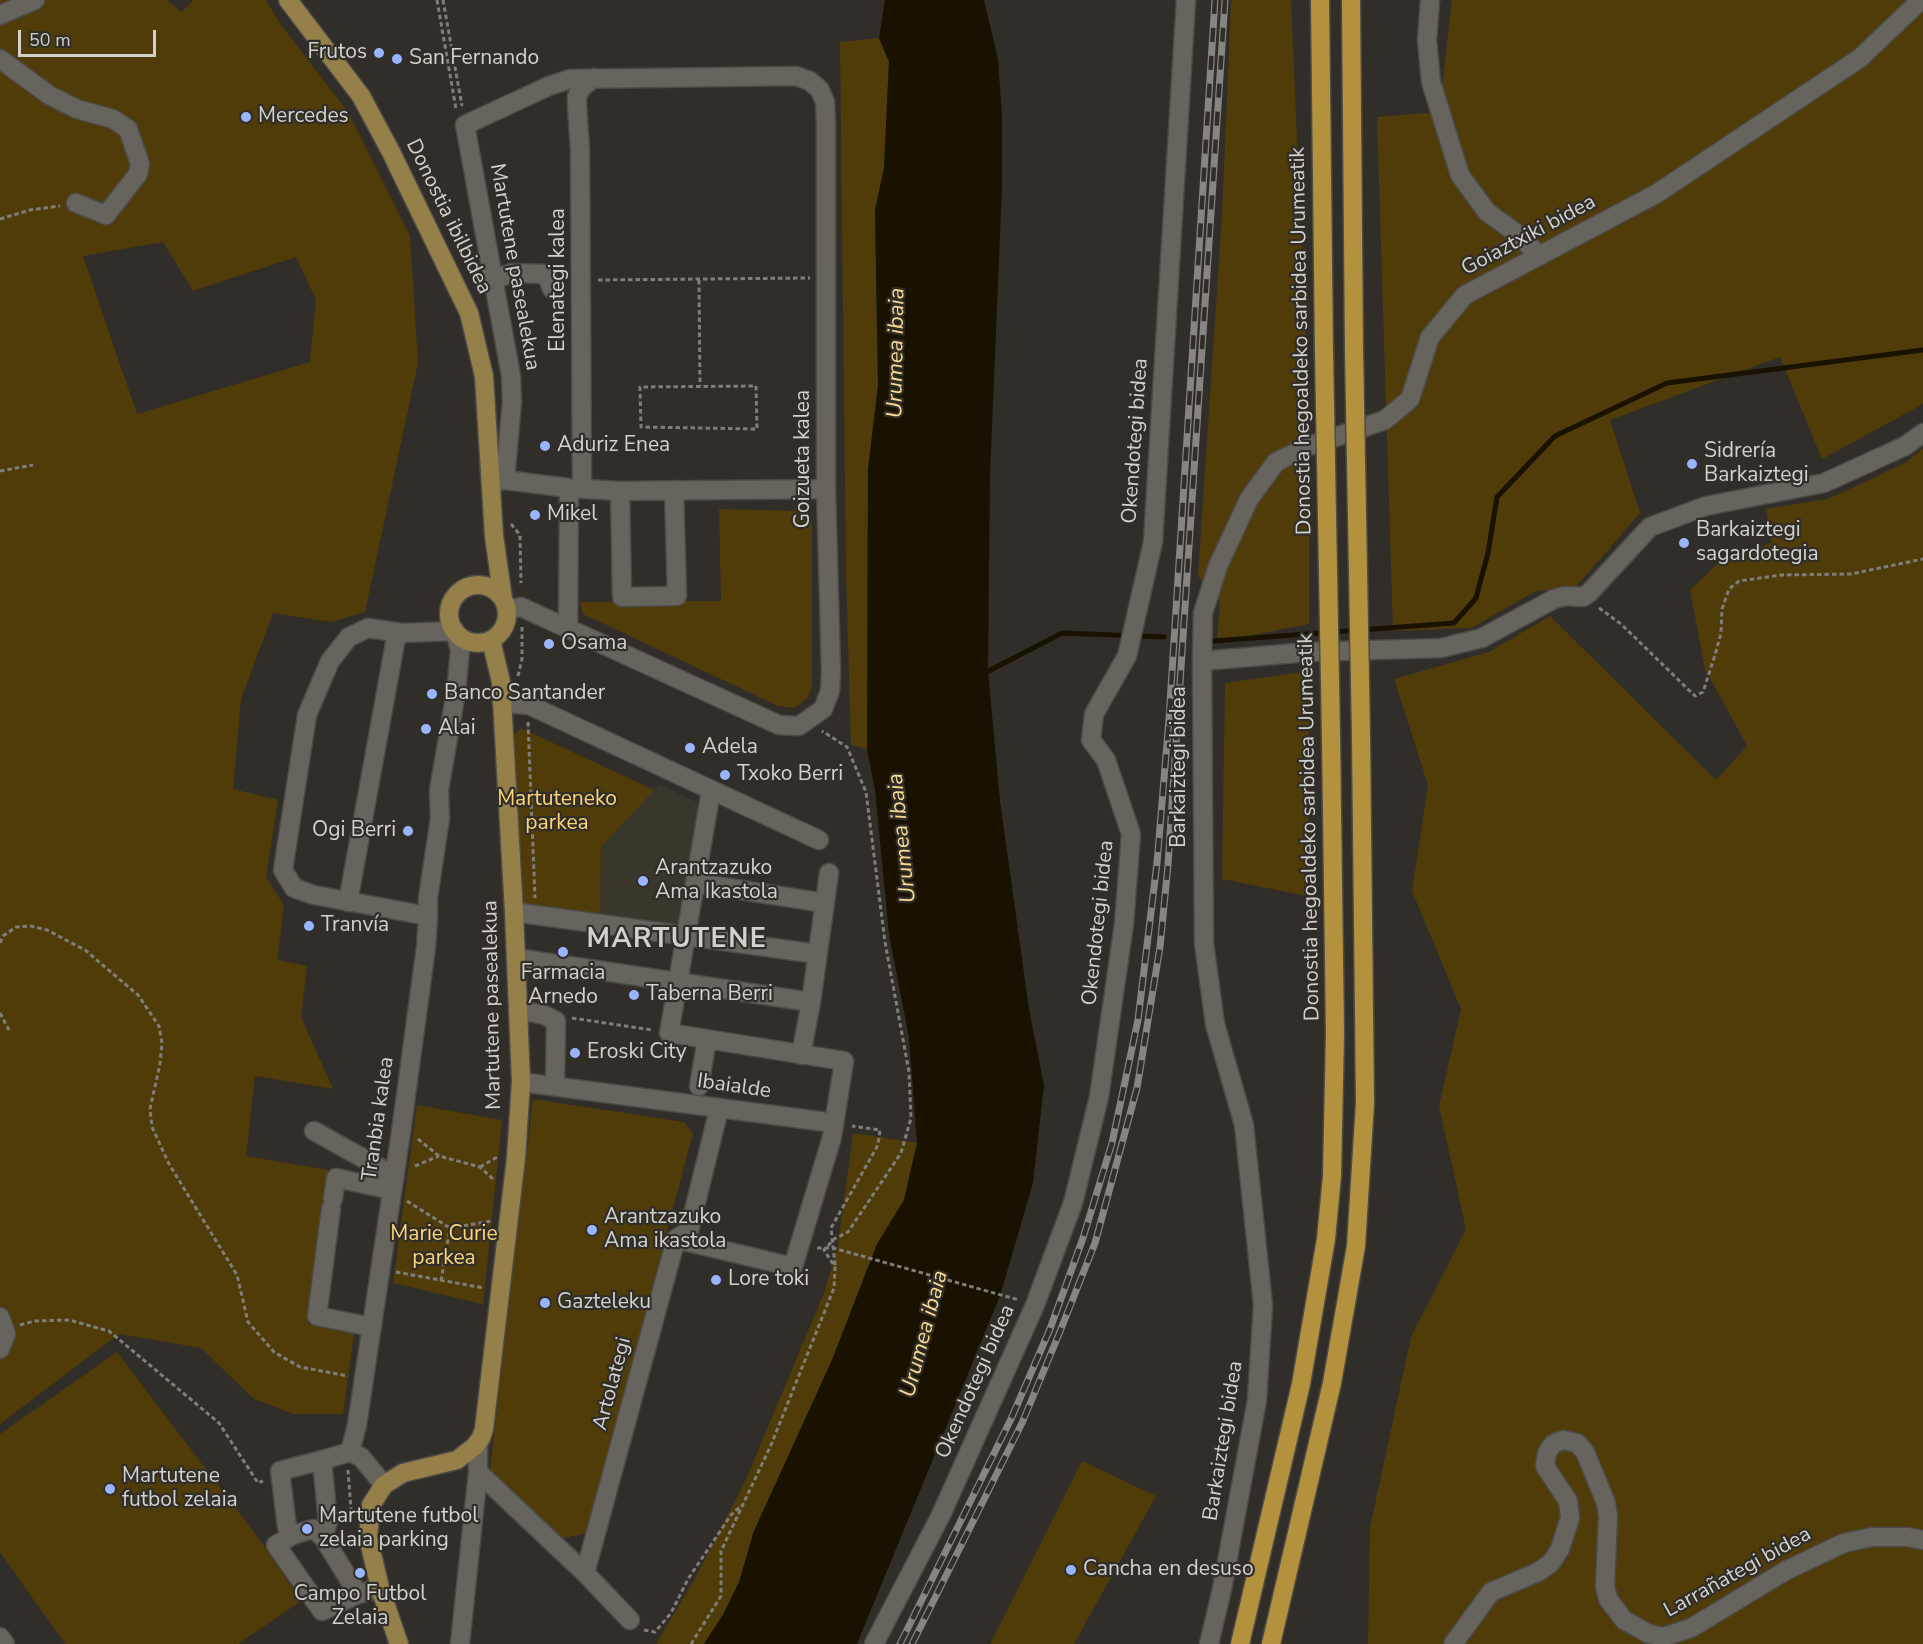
<!DOCTYPE html>
<meta charset="utf-8">
<style>
body{margin:0}
#map{position:relative;width:1923px;height:1644px;overflow:hidden;background:#312e29;font-family:"Nunito Sans",sans-serif}
canvas{display:block}
.scale{position:absolute;left:18px;top:30px;width:138px;height:27px;box-sizing:border-box;border:3px solid #d2d1ce;border-top:0;padding-left:8px;font-size:18px;line-height:21px;white-space:nowrap;color:#d2d1ce;-webkit-text-stroke:4px #312e29;paint-order:stroke}
</style>
<div id="map">
<canvas width="1923" height="1644"></canvas>
<div class="scale">50 m</div>
</div>
<script>
const g = document.querySelector('canvas').getContext('2d');
g.lineJoin = 'round';
function fillPath(path, color) { g.fillStyle = color; g.fill(path, 'evenodd'); }
const toPath = rows => new Path2D(rows.map(r => 'M' + r).join(''));
function strokePath(path, color, width, dash) { g.strokeStyle = color; g.lineWidth = width; g.lineCap = dash ? 'butt' : 'round'; g.setLineDash(dash || []); g.stroke(path); }
function write(font, color, halo, rows, align = 'center') {
  g.font = font + ' "Nunito Sans",sans-serif'; g.lineWidth = 4.5; g.setLineDash([]); g.textBaseline = 'middle'; g.strokeStyle = halo; g.fillStyle = color; for (const [text, x, y, turn = 0] of rows) {
    g.save(); g.translate(x, y); g.rotate((+turn || 0) * Math.PI / 180); g.textAlign = isNaN(turn) ? turn : align; if (halo) g.strokeText(text, 0, 0); g.fillText(text, 0, 0); g.restore();
  }
}
const built = toPath([
 [659,784,700,804,678,925,600,914,601,847]
]);
const green = toPath([
 [0,0,167,0,181,12,194,0,266,0,281,25,348,112,410,236,418,363,365,612,331,622,273,613,241,699,233,789,278,800,266,877,284,905,277,960,307,966,301,1017,333,1089,255,1076,246,1156,328,1170,308,1324,354,1333,343,1414,294,1414,254,1399,201,1348,119,1334,0,1424],
 [163,242,193,291,296,257,316,300,310,362,137,414,83,256],
 [1231,0,1291,0,1309,425,1309,624,1217,642,1220,602,1198,576,1222,216],
 [1452,0,1923,0,1923,404,1822,459,1780,357,1610,420,1640,513,1575,588,1536,591,1471,628,1393,631,1377,117,1439,112],
 [879,38,889,61,884,168,875,210,878,386,868,469,867,749,851,745,846,573,840,42],
 [1923,449,1923,1644,1368,1644,1370,1527,1411,1337,1466,1229,1439,1106,1461,1009,1412,891,1428,785,1394,679,1489,652,1550,616,1716,780,1747,746,1705,669,1690,590,1716,565,1772,542,1766,509,1828,499,1905,463],
 [719,509,803,511,812,520,812,686,807,699,794,708,778,706,583,614,580,602,721,601],
 [1310,671,1307,896,1222,879,1225,683],
 [521,728,654,790,601,847,600,914,524,905,514,735],
 [533,1099,684,1122,693,1133,587,1533,563,1538,490,1470],
 [417,1105,502,1120,483,1304,393,1283],
 [853,1133,917,1143,904,1200,877,1244,832,1360,754,1531,739,1582,724,1613,704,1644,656,1644,694,1580,744,1484,824,1293,838,1246],
 [117,1352,262,1543,301,1601,238,1644,65,1644,0,1552,0,1434],
 [1082,1461,1156,1496,1074,1644,990,1644]
]);
const water = toPath([
 [885,0,984,0,998,59,1002,116,1002,189,990,474,988,671,1000,801,1029,1009,1044,1085,1033,1183,1000,1296,857,1644,704,1644,724,1613,739,1582,754,1531,832,1360,877,1244,904,1200,917,1143,909,1038,889,934,875,790,867,749,868,469,878,386,875,210,884,168,889,62,879,38]
]);
const stream = toPath([
 [1213,641,1454,623,1476,598,1488,553,1497,497,1555,436,1667,383,1923,350],
 [983,674,1062,633,1164,637]
]);
const path = toPath([
 [437,0,456,109],
 [443,0,462,106],
 [0,219,30,210,60,206],
 [598,280,810,278],
 [699,280,700,386],
 [756,386,757,429,641,427,640,387,756,386],
 [0,471,33,465],
 [511,524,520,535,521,583],
 [1599,608,1621,624,1695,696,1703,692,1715,655,1721,633,1722,609,1729,589,1739,581,1782,575,1851,574,1923,559],
 [518,676,522,659,522,626],
 [528,722,535,898],
 [0,943,3,936,16,927,31,926,47,930,85,950,138,995,159,1026,162,1043,160,1064,150,1109,152,1127,169,1164,237,1275,248,1322,274,1352,300,1367,348,1376],
 [0,1013,9,1030],
 [572,1018,652,1030],
 [418,1139,439,1156,480,1167,495,1181],
 [415,1166,439,1156],
 [480,1167,499,1156],
 [407,1201,450,1228],
 [817,1248,833,1248,1019,1300],
 [835,1265,831,1228,878,1145,880,1130,852,1126],
 [396,1272,484,1288],
 [441,1281,450,1228,492,1221],
 [20,1325,35,1321,69,1320,109,1331,219,1423,258,1483,263,1481],
 [348,1470,351,1509],
 [644,1630,655,1632,671,1613,688,1579,731,1515,742,1505],
 [691,1644,721,1596,721,1551,771,1445,834,1288,835,1267,824,1250,834,1239,848,1232,901,1153,911,1118,909,1072,885,942,866,792,847,747,822,731]
]);
const minor = toPath([
 [1430,0,1427,40,1431,82,1460,175,1487,212,1516,233,1540,256],
 [0,15,35,0],
 [0,59,49,95,77,109,113,119,128,129,140,164,138,174,106,215,76,203],
 [495,279,512,273,546,274,552,289],
 [505,480,512,401,511,376,465,125,549,86,570,79,796,76,810,81,820,90,825,102,826,123,826,489,831,672,830,691,823,709,799,726,779,725,521,607,507,610],
 [495,482,505,480,569,488,620,491,826,489],
 [582,488,580,150,577,105,577,96,582,87,594,78],
 [620,491,622,597,677,596,674,490],
 [568,627,569,488],
 [1202,661,1203,613,1218,566,1249,499,1276,462,1309,446,1385,420,1410,399,1430,337,1465,295,1656,194,1860,58,1921,0],
 [502,703,529,705,819,840],
 [696,883,825,903],
 [348,902,397,632],
 [514,912,817,954],
 [516,958,811,1002,801,1055],
 [811,1002,829,873],
 [519,1010,544,1015,556,1021,555,1085],
 [521,1082,834,1123],
 [699,1086,707,1039],
 [314,1131,395,1176],
 [333,1199,336,1178,392,1190],
 [331,1209,317,1316,372,1327],
 [676,1239,793,1267,832,1137,844,1061,669,1033,711,791],
 [0,1317,6,1334,0,1349],
 [350,1452,357,1425,401,1132,426,947,428,916,428,898,440,818,439,790,456,692,460,650,455,631,402,633,368,628,349,637,330,661,307,715,283,870,294,888,314,895,428,916],
 [350,1452,322,1460,328,1522,323,1537,358,1594,380,1588],
 [350,1452,361,1457,384,1485],
 [322,1460,280,1471,287,1527,293,1535,313,1529,323,1537],
 [478,1472,585,1573,676,1239,689,1231,719,1109],
 [293,1535,276,1545,322,1611,358,1594],
 [585,1573,630,1620],
 [0,1637,5,1644],
 [460,1644,478,1472,478,1442],
 [874,1644,941,1515,1035,1305,1073,1203,1099,1097,1124,924,1131,834,1106,760,1091,740,1094,714,1127,656,1153,542,1186,0],
 [1209,1644,1222,1589,1257,1400,1263,1305,1244,1125,1215,1024,1204,943,1202,661,1308,652,1441,648,1482,638,1554,599,1565,596,1583,597,1589,593,1650,527,1706,506,1824,483,1905,446,1923,433],
 [1453,1644,1491,1592,1538,1572,1551,1563,1560,1549,1570,1518,1568,1501,1545,1466,1547,1453,1553,1444,1563,1440,1577,1443,1585,1452,1606,1503,1608,1516,1605,1586,1608,1599,1624,1620,1649,1634,1663,1637,1691,1628,1787,1570,1844,1543,1872,1537,1908,1537,1923,1540]
]);
const major = toPath([
 [288,0,361,96,391,152,469,313,484,376,494,536,503,599],
 '449 614a29 29 0 1 1 58 0a29 29 0 1 1-58 0Z',
 [399,1644,380,1588,368,1537,371,1505,384,1485,403,1473,457,1460,475,1446,481,1438,484,1429,516,1158,521,1082,514,912,501,682,491,640]
]);
const highway = toPath([
 [1320,0,1324,352],
 [1351,0,1354,350],
 [1240,1644,1301,1384,1326,1239,1332,1176,1335,1033,1331,736],
 [1271,1644,1332,1383,1356,1246,1365,1103,1361,737]
]);
const rail = toPath([
 [900,1644,1011,1419,1050,1329,1083,1238,1112,1143,1138,1020,1157,863,1169,719,1215,0],
 [912,1644,1022,1423,1059,1334,1095,1243,1137,1088,1160,947,1168,865,1225,0]
]);
const highwayBridge = toPath([
 [1354,350,1361,737],
 [1324,352,1331,736]
]);
const markers = [
 [379,53,6,"#98b5fd"],
 [397,59,6,"#98b5fd"],
 [246,117,6,"#98b5fd"],
 [545,446,6,"#98b5fd"],
 [1692,464,6,"#98b5fd"],
 [535,515,6,"#98b5fd"],
 [1684,543,6,"#98b5fd"],
 [549,644,6,"#98b5fd"],
 [432,694,6,"#98b5fd"],
 [426,729,6,"#98b5fd"],
 [690,748,6,"#98b5fd"],
 [725,775,6,"#98b5fd"],
 [408,831,6,"#98b5fd"],
 [643,881,6,"#98b5fd"],
 [309,926,6,"#98b5fd"],
 [563,952,6,"#98b5fd"],
 [634,995,6,"#98b5fd"],
 [575,1053,6,"#98b5fd"],
 [592,1230,6,"#98b5fd"],
 [716,1280,6,"#98b5fd"],
 [545,1303,6,"#98b5fd"],
 [110,1489,6,"#98b5fd"],
 [307,1529,6,"#98b5fd"],
 [1071,1570,6,"#98b5fd"],
 [360,1573,6,"#98b5fd"]
];
const poiNames = [
 ["Frutos",367,53,"right"],
 ["San Fernando",409,59],
 ["Mercedes",258,117],
 ["Aduriz Enea",557,446],
 ["Sidrería",1704,452],
 ["Barkaiztegi",1704,476],
 ["Mikel",547,515],
 ["Barkaiztegi",1696,531],
 ["sagardotegia",1696,555],
 ["Osama",561,644],
 ["Banco Santander",444,694],
 ["Alai",438,729],
 ["Adela",702,748],
 ["Txoko Berri",737,775],
 ["Ogi Berri",396,831,"right"],
 ["Arantzazuko",655,869],
 ["Ama Ikastola",655,893],
 ["Tranvía",321,926],
 ["Farmacia",563,974,"center"],
 ["Arnedo",563,998,"center"],
 ["Taberna Berri",646,995],
 ["Eroski City",587,1053],
 ["Arantzazuko",604,1218],
 ["Ama ikastola",604,1242],
 ["Lore toki",728,1280],
 ["Gazteleku",557,1303],
 ["Martutene",122,1477],
 ["futbol zelaia",122,1501],
 ["Martutene futbol",319,1517],
 ["zelaia parking",319,1541],
 ["Cancha en desuso",1083,1570],
 ["Campo Futbol",360,1595,"center"],
 ["Zelaia",360,1619,"center"]
];
const streetNames = [
 ["Donostia ibilbidea",448,217,64],
 ["Goiaztxiki bidea",1529,236,-28],
 ["Martutene pasealekua",514,267,80],
 ["Elenategi kalea",559,280,-90],
 ["Donostia hegoaldeko sarbidea Urumeatik",1302,341,-91],
 ["Okendotegi bidea",1136,441,-86],
 ["Goizueta kalea",804,459,-90],
 ["Barkaiztegi bidea",1180,767,-90],
 ["Donostia hegoaldeko sarbidea Urumeatik",1310,827,-91],
 ["Okendotegi bidea",1099,923,-84],
 ["Martutene pasealekua",493,1005,-91],
 ["Ibaialde",734,1087,8],
 ["Tranbia kalea",379,1119,-82],
 ["Okendotegi bidea",976,1382,-66],
 ["Artolategi",613,1384,-75],
 ["Barkaiztegi bidea",1224,1441,-81],
 ["Larrañategi bidea",1738,1573,-29]
];
const parkNames = [
 ["Martuteneko",557,800],
 ["parkea",557,824],
 ["Marie Curie",444,1235],
 ["parkea",444,1259]
];
const waterNames = [
 ["Urumea ibaia",897,353,-89],
 ["Urumea ibaia",903,838,-96],
 ["Urumea ibaia",925,1334,-75]
];
const districtNames = [
 ["MARTUTENE",677,940]
];
fillPath(built, '#3b362c');
fillPath(green, '#4f3c09');
fillPath(water, '#1a1201');
strokePath(stream, '#1a1201', 5);
strokePath(minor, '#4d4b47', 21);
strokePath(major, '#4d4b47', 21);
strokePath(highway, '#4d4b47', 21);
strokePath(path, '#807e7a', 3, [4.5, 3]);
strokePath(minor, '#67645e', 18);
strokePath(major, '#95804a', 18);
strokePath(highway, '#b4923d', 18);
strokePath(rail, '#878581', 7);
strokePath(rail, '#312e29', 4.5, [14]);
strokePath(highwayBridge, '#4d4b47', 21, []);
strokePath(highwayBridge, '#b4923d', 18);
for (const [x, y, r, color] of markers) { const dot = new Path2D(); dot.arc(x, y, r, 0, 2 * Math.PI); g.fillStyle = color; g.fill(dot); strokePath(dot, '#312e29', 2); }
write('21px', '#d2d1ce', '#312e29', poiNames, 'left');
write('21px', '#d2d1ce', '#312e29', streetNames);
write('21px', '#fdd577', '#312e29', parkNames);
write('italic 22px', '#f9da91', '#312e29', waterNames);
g.letterSpacing = '1.5px';
write('bold 27px', '#d2d1ce', '#312e29', districtNames);
g.letterSpacing = '0px';
</script>
